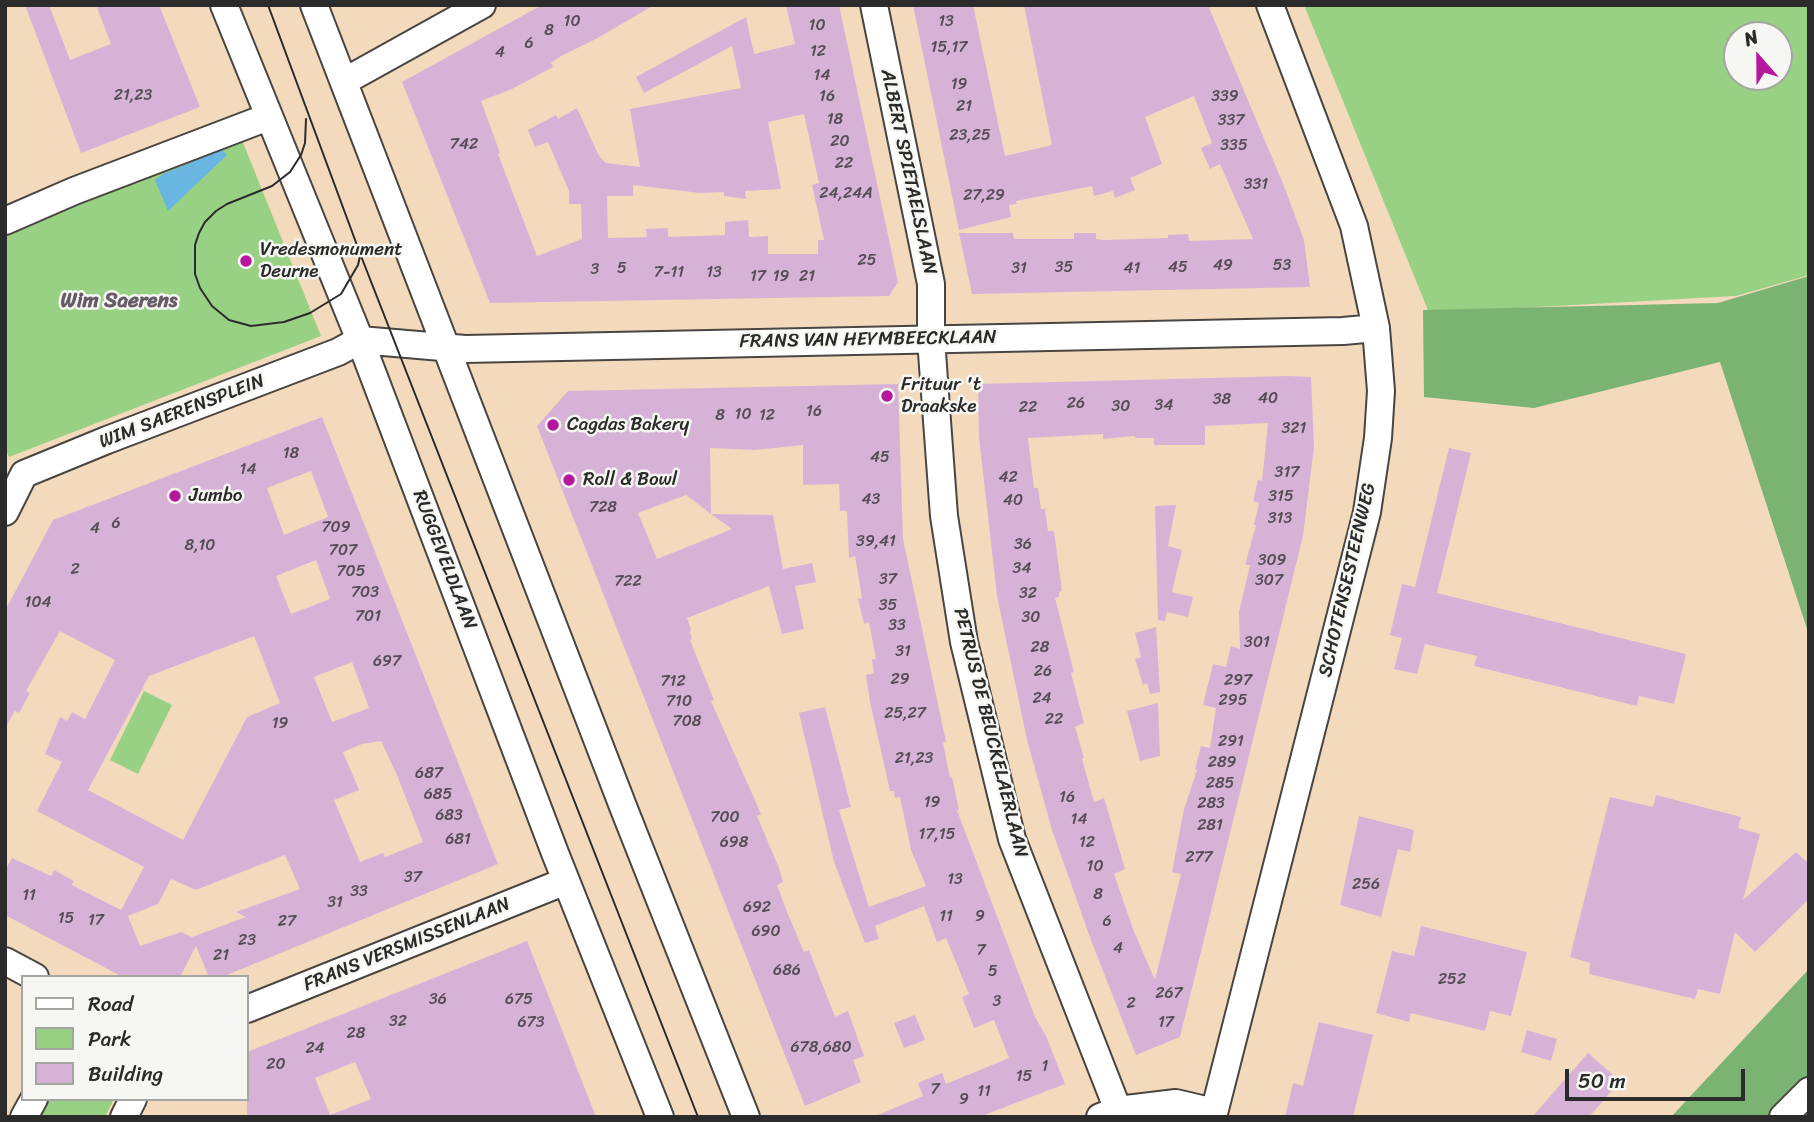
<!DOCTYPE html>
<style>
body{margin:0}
#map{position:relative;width:1814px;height:1122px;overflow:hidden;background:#f4dabd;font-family:Sriracha,sans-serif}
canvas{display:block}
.frame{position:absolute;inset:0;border:7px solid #2b2b2b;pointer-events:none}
.legend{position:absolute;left:21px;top:975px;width:228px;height:126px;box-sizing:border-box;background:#f6f6f2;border:2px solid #a5a5a2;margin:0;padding:9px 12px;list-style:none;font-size:21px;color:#2b2b2b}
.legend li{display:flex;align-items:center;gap:14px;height:35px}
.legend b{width:35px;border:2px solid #a5a5a2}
.north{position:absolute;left:1723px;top:21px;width:70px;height:70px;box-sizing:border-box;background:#f6f6f2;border:2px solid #a5a5a2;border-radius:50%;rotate:339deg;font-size:19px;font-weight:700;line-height:28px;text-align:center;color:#2b2b2b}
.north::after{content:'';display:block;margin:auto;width:24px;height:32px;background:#b5179e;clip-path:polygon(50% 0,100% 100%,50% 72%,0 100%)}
.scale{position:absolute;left:1565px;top:1069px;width:180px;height:32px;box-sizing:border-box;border:4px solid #2b2b2b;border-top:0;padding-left:9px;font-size:21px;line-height:24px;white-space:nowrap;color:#2b2b2b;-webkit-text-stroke:5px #f6f6f2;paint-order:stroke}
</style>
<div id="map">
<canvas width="1814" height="1122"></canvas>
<div class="frame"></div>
<ul class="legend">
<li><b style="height:9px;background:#fff"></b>Road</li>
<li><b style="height:19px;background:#99d184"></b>Park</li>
<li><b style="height:19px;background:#d6b3d6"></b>Building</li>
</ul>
<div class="north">N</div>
<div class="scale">50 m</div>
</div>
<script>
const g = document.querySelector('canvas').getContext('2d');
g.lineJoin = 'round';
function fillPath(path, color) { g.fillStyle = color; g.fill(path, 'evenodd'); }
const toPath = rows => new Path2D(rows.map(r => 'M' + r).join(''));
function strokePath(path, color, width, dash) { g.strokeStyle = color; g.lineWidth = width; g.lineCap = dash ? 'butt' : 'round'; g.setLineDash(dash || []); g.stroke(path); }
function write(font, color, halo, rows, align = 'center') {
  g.font = font + ' Sriracha,sans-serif'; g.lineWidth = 5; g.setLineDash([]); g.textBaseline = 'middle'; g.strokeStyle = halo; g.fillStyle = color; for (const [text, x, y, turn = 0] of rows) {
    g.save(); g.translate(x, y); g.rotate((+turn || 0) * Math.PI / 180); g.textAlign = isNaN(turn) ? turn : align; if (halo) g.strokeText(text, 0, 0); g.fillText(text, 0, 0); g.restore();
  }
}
const green = toPath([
 [1304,5,1809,5,1809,275,1736,296,1429,313],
 [1737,35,1779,35,1779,77,1737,77],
 [240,135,321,336,9,457,5,448,5,230],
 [144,691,172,705,138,774,110,760],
 [43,1099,114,1099,105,1117,35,1117]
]);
const forest = toPath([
 [1809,276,1809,635,1720,362,1534,408,1424,397,1423,310,1718,303],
 [1809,969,1809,1109,1774,1117,1671,1117]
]);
const water = toPath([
 [222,150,227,155,168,211,155,180,163,174]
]);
const building = toPath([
 [25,5,49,5,70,60,111,44,96,5,159,5,200,107,81,153],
 [542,5,654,5,596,39,561,56,551,63,553,67,512,89,481,101,500,153,498,154,537,256,582,239,581,204,569,204,569,191,548,142,535,147,528,130,556,115,558,119,577,108,599,156,606,163,640,167,630,109,741,88,732,46,644,93,636,77,746,17,754,54,795,44,786,5,839,5,898,282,889,296,490,303,402,82],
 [804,114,819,183,812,185,824,240,818,240,818,254,768,254,768,236,749,237,748,220,725,222,725,235,668,237,668,228,646,229,647,237,608,238,607,196,633,196,633,185,700,193,724,192,724,196,746,199,745,191,781,189,768,122],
 [913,5,973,5,1005,156,1052,145,1024,5,1208,5,1284,186,1304,240,1310,287,972,294,959,233,1013,233,1014,239,1074,239,1074,233,1096,233,1096,239,1105,240,1168,238,1168,235,1188,234,1189,241,1253,239,1220,164,1210,169,1201,148,1212,143,1194,96,1145,117,1162,164,1130,178,1135,190,1115,198,1113,191,1094,196,1092,186,1016,201,1017,204,1009,205,1011,217,959,230],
 [1288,376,1311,377,1314,447,1303,536,1180,1037,1136,1055,1092,943,1052,830,1027,740,997,596,979,437,978,384],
 [1268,423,1262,481,1258,480,1253,501,1259,503,1254,525,1256,525,1245,565,1250,565,1239,612,1240,649,1231,646,1226,667,1213,664,1203,705,1216,708,1210,748,1201,746,1195,769,1197,770,1184,809,1172,872,1181,874,1155,980,1133,929,1114,874,1125,869,1104,798,1094,802,1082,759,1084,758,1075,727,1084,723,1071,673,1074,672,1055,598,1059,597,1059,592,1062,591,1054,531,1048,531,1045,509,1041,509,1038,488,1034,488,1028,438,1103,434,1103,439,1134,436,1136,438,1154,438,1154,445,1205,445,1205,426],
 [898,384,903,539,946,742,943,743,950,778,952,777,959,810,957,810,1035,1017,1046,1036,1065,1084,979,1117,873,1117,923,1096,918,1083,942,1073,946,1084,1009,1058,994,1020,974,1028,962,997,969,994,946,938,937,942,924,906,875,926,879,939,865,943,834,862,799,713,825,707,851,807,839,810,869,907,926,886,911,850,900,797,895,798,894,791,890,791,870,702,866,675,874,673,872,659,876,659,869,622,864,624,858,599,862,598,855,556,849,558,847,511,840,511,839,484,803,485,803,445,755,450,710,448,711,514,686,495,638,513,657,559,732,529,711,514,773,515,783,569,812,563,816,582,795,586,804,629,782,634,769,586,687,618,691,629,690,632,692,639,690,640,714,700,711,701,761,814,757,816,779,868,783,882,777,885,787,912,804,952,809,950,835,1017,848,1011,864,1056,853,1060,861,1082,805,1106,537,426,568,391],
 [322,417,498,864,222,977,209,977,196,946,180,977,123,977,5,915,5,870,12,858,51,876,54,870,74,881,72,885,121,910,144,867,37,811,62,762,45,754,60,717,67,721,72,712,85,719,115,660,60,631,26,691,30,693,19,713,15,711,5,728,5,611,53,520],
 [311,471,328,517,284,535,267,488],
 [316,560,330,599,291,614,276,576],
 [254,636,280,703,247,717,183,840,88,790,149,676],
 [352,662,369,708,332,722,314,677],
 [381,741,397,775,423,842,385,857,383,853,360,862,334,800,359,790,343,752,362,744],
 [285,855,300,889,236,912,246,917,192,937,181,932,140,946,128,916,158,904,171,879,196,890],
 [1449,448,1471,453,1437,593,1686,654,1674,704,1639,696,1637,706,1474,666,1477,656,1425,644,1417,674,1394,669,1402,638,1390,635,1402,584,1415,587],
 [1176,505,1168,546,1182,550,1172,592,1193,597,1188,617,1167,612,1165,621,1158,620,1155,506],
 [1156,627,1160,692,1150,694,1147,683,1143,685,1135,659,1141,657,1135,633],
 [1158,703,1160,756,1140,761,1127,711],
 [1656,795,1741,817,1738,828,1760,834,1743,900,1796,852,1809,864,1809,899,1755,952,1735,932,1720,994,1698,989,1695,999,1589,974,1590,963,1570,957,1610,797,1653,807],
 [1359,816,1414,830,1410,852,1398,849,1381,917,1340,905],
 [1421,926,1527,952,1511,1016,1490,1011,1485,1031,1411,1013,1409,1022,1376,1013,1392,951,1414,956],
 [527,941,596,1117,247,1117,247,1052],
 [355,1062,371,1099,330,1115,315,1078],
 [915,1015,925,1040,904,1048,894,1023],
 [1319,1022,1373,1035,1353,1117,1285,1117,1293,1083,1303,1086],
 [1527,1030,1557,1039,1551,1061,1521,1052],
 [1588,1053,1620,1081,1589,1117,1532,1117]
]);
const minor = toPath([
 [224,5,360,340,555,853,660,1117],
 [314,5,624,809,746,1117],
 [874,5,931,284,931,339,944,516,964,642,1012,839,1118,1110],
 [345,81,482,5],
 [5,221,74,191,268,117],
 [360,340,465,349,1343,331,1376,328],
 [24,474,107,440,338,352,360,340],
 [5,512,24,474],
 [5,961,35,977],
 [247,1009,566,881],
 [24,1117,34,1099],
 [124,1117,133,1099],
 [1100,1117,1118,1110,1176,1103,1214,1112],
 [1213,1117,1367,512,1378,438,1381,391,1376,328,1354,226,1270,5],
 [1783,1117,1809,1091]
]);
const tram = toPath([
 [268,5,361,256,698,1117],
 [306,119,305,143,301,155,290,172,272,186,227,204,216,211,205,222,199,233,195,245,195,274,200,288,212,306,229,320,251,326,284,322,310,313,341,294,358,265,361,252]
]);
const markers = [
 [246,261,7,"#b5179e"],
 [887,396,7,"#b5179e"],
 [553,425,7,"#b5179e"],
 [569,480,7,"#b5179e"],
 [175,496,7,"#b5179e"]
];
const numberNames = [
 ["10",572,22],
 ["13",946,22],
 ["10",817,26],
 ["8",549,31],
 ["6",529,44],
 ["15,17",949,48],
 ["12",818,52],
 ["4",500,53],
 ["14",822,76],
 ["19",959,85],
 ["21,23",133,96],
 ["16",827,97],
 ["339",1225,97],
 ["21",964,107],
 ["18",835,120],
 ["337",1231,121],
 ["23,25",970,136],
 ["20",840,142],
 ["742",464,145],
 ["335",1234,146],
 ["22",844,164],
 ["331",1256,185],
 ["24,24A",846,194],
 ["27,29",984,196],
 ["25",867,261],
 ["49",1223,266],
 ["53",1282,266],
 ["35",1064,268],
 ["45",1178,268],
 ["5",622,269],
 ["31",1019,269],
 ["41",1132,269],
 ["3",595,270],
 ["7-11",669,273],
 ["13",714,273],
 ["17",758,277],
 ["19",781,277],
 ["21",807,277],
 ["40",1268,399],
 ["38",1222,400],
 ["26",1076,404],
 ["34",1164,406],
 ["30",1121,407],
 ["22",1028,408],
 ["16",814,412],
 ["10",743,415],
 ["8",720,416],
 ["12",767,416],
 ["321",1294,429],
 ["18",291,454],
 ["45",880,458],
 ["14",248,470],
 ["317",1287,473],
 ["42",1008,478],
 ["315",1281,497],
 ["43",871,500],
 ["40",1013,501],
 ["728",603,508],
 ["313",1280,519],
 ["6",116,524],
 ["709",336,528],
 ["4",95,529],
 ["39,41",876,542],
 ["36",1023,545],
 ["8,10",200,546],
 ["707",343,551],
 ["309",1272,561],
 ["34",1022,569],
 ["2",75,570],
 ["705",351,572],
 ["37",888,580],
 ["307",1269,581],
 ["722",628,582],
 ["703",365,593],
 ["32",1028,594],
 ["104",38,603],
 ["35",888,606],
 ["701",368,617],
 ["30",1031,618],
 ["33",897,626],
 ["301",1257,643],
 ["28",1040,648],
 ["31",903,652],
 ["697",387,662],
 ["26",1043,672],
 ["29",900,680],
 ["297",1238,681],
 ["712",673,682],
 ["24",1042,699],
 ["295",1233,701],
 ["710",679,702],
 ["25,27",905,714],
 ["22",1054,720],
 ["708",687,722],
 ["19",280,724],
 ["291",1231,742],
 ["21,23",914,759],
 ["289",1222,763],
 ["687",429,774],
 ["285",1220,784],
 ["685",438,795],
 ["16",1067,798],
 ["19",932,803],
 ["283",1211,804],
 ["683",449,816],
 ["700",725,818],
 ["14",1079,820],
 ["281",1210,826],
 ["17,15",937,835],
 ["681",458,840],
 ["698",734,843],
 ["12",1087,843],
 ["277",1199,858],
 ["10",1095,867],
 ["37",413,878],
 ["13",955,880],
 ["256",1366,885],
 ["33",359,892],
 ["8",1098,895],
 ["11",29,896],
 ["31",335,903],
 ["692",757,908],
 ["11",946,917],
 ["9",980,917],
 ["15",66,919],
 ["17",96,921],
 ["27",287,922],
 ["6",1107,922],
 ["690",766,932],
 ["23",247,941],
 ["4",1118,949],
 ["7",981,951],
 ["21",221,956],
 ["686",787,971],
 ["5",993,972],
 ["252",1452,980],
 ["267",1169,994],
 ["36",438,1000],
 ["675",519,1000],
 ["3",997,1002],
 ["2",1131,1004],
 ["32",398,1022],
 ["673",531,1023],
 ["17",1166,1023],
 ["28",356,1034],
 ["678,680",821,1048],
 ["24",315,1049],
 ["20",276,1065],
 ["1",1045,1067],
 ["15",1024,1077],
 ["7",935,1090],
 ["11",984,1092],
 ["9",964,1100]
];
const streetNames = [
 ["ALBERT SPIETAELSLAAN",908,172,78],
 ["FRANS VAN HEYMBEECKLAAN",868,340,-1],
 ["WIM SAERENSPLEIN",182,412,-21],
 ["RUGGEVELDLAAN",444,560,69],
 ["SCHOTENSESTEENWEG",1348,580,-77],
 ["PETRUS DE BEUCKELAERLAAN",990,733,76],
 ["FRANS VERSMISSENLAAN",407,945,-22]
];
const poiNames = [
 ["Vredesmonument",260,250],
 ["Deurne",260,272],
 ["Frituur 't",901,385],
 ["Draakske",901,407],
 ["Cagdas Bakery",567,425],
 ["Roll & Bowl",583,480],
 ["Jumbo",189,496]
];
const neighbourhoodNames = [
 ["Wim Saerens",119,302]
];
fillPath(green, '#99d184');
fillPath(forest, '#7ab372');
fillPath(water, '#69b6e2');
fillPath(building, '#d6b3d6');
strokePath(minor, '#494541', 30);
strokePath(minor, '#fff', 26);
strokePath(tram, '#2b2b2b', 2);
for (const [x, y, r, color] of markers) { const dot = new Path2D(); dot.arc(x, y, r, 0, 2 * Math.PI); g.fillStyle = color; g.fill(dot); strokePath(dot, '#f6f6f2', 2.5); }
write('16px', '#564d56', null, numberNames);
write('19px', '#2b2b2b', '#f6f6f2', streetNames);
write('19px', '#2b2b2b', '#f6f6f2', poiNames, 'left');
write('bold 21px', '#675b67', '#f6f6f2', neighbourhoodNames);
</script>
